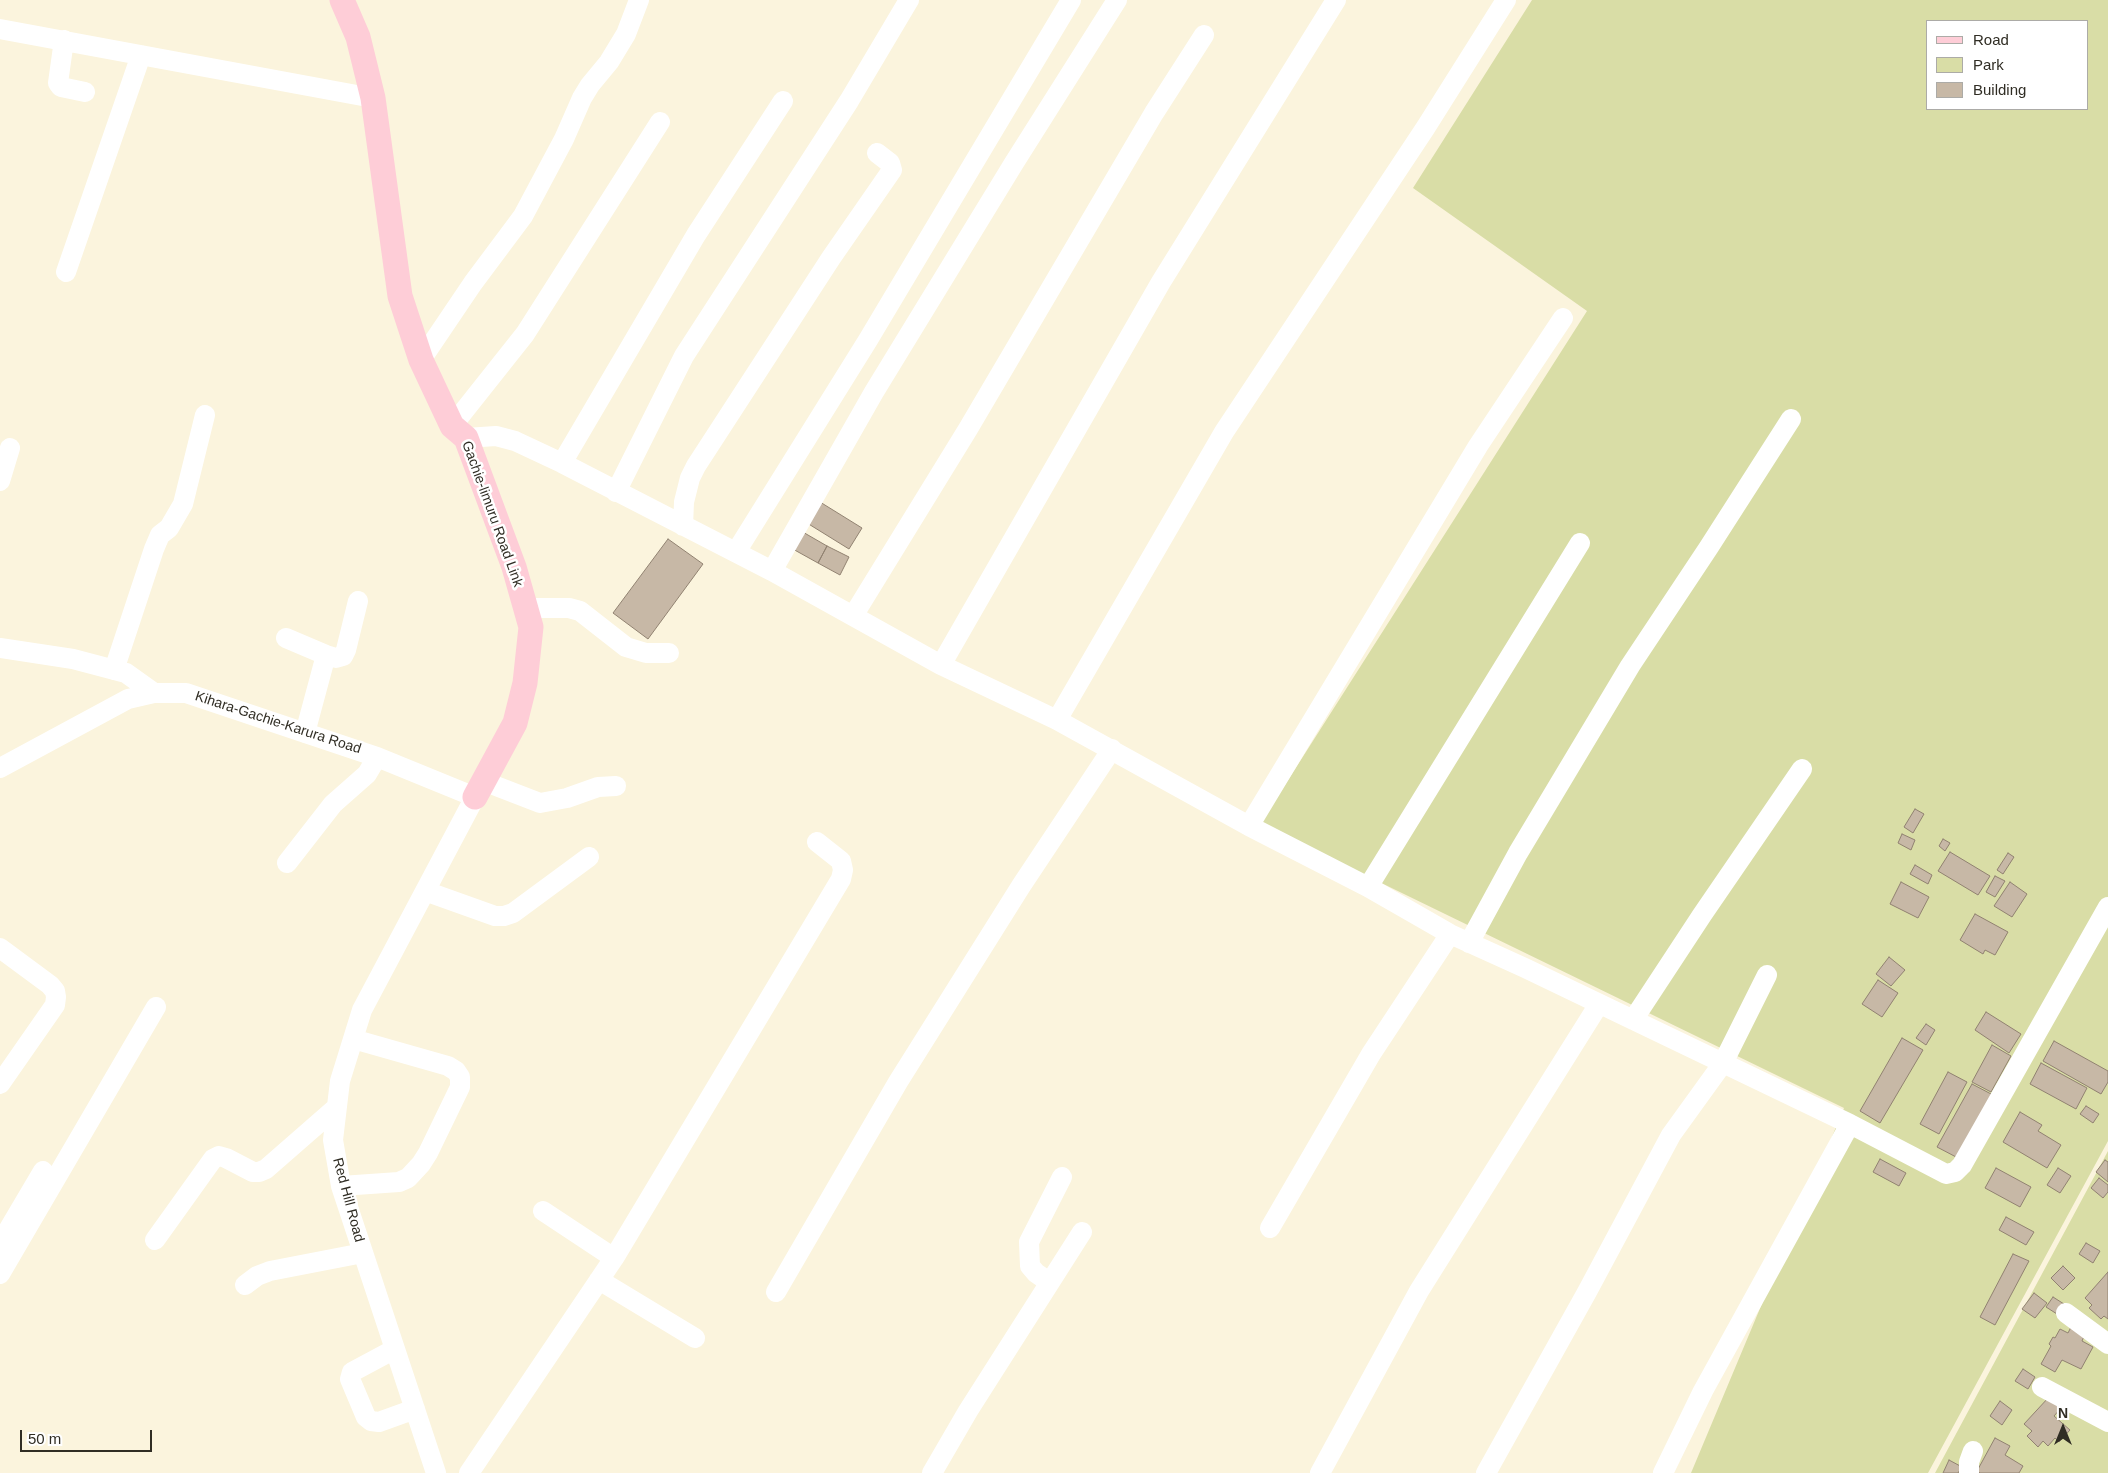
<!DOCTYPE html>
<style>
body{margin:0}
#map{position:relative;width:2108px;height:1473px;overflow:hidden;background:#fbf4dd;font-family:Helvetica,sans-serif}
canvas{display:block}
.legend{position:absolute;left:1926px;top:20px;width:162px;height:90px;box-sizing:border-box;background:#fff;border:1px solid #acaba7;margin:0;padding:6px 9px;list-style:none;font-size:15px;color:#302d24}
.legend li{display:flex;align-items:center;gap:10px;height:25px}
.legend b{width:25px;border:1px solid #acaba7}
.north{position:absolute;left:2038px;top:1403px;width:50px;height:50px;-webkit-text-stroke:4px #fff;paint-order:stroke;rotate:0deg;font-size:14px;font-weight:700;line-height:20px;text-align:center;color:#302d24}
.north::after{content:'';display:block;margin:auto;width:18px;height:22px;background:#302d24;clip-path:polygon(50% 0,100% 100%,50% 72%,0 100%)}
.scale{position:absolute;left:20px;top:1430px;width:132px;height:22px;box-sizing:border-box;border:2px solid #302d24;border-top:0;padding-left:6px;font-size:15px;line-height:18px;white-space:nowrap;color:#302d24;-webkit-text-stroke:4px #fff;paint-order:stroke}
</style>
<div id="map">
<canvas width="2108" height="1473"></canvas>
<ul class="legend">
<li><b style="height:6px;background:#fecdd7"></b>Road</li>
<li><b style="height:14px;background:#d9dda6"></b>Park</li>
<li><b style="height:14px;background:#c7b8a6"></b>Building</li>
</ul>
<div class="north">N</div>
<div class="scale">50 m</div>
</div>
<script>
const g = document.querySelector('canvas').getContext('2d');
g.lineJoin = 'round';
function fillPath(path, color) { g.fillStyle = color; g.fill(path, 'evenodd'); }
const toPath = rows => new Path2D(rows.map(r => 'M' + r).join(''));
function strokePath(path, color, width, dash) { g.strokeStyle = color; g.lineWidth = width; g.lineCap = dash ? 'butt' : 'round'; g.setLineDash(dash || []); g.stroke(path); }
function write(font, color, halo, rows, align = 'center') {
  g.font = font + ' Helvetica,sans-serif'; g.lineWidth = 5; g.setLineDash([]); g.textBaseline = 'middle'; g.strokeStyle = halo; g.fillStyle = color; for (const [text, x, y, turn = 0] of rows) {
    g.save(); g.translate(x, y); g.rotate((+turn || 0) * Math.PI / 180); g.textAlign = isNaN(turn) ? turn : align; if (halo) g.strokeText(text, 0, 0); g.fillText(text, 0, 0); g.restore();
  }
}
const green = toPath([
 [1532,0,2108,0,2108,1141,1928,1473,1691,1473,1844,1108,1260,824,1587,311,1413,188],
 [1927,21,2087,21,2087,109,1927,109],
 [2108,1151,2108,1473,1935,1473]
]);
const building = toPath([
 [820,502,862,528,849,549,807,523,820,502],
 [801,531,827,546,818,563,791,548,801,531],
 [668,539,703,564,648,639,613,613,668,539],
 [827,546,849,557,840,575,818,563,827,546],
 [1915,809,1924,814,1913,833,1904,827,1915,809],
 [1902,834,1915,840,1911,850,1898,843,1902,834],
 [1943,839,1950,843,1945,851,1939,846,1943,839],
 [1950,852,1990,876,1978,895,1938,871,1950,852],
 [2008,853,2014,857,2003,874,1997,870,2008,853],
 [1915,865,1932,875,1928,884,1910,874,1915,865],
 [1995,876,2005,881,1995,897,1986,892,1995,876],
 [1901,882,1929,897,1918,918,1890,904,1901,882],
 [2010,882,2027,894,2012,917,1994,906,2010,882],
 [1975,914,2008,932,1995,955,1985,950,1983,954,1960,940,1975,914],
 [1889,957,1905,970,1891,986,1876,974,1889,957],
 [1878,980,1898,993,1882,1017,1862,1004,1878,980],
 [1986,1012,2021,1034,2009,1053,1975,1030,1986,1012],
 [1926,1024,1935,1030,1926,1045,1916,1038,1926,1024],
 [1902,1038,1923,1050,1880,1123,1860,1111,1902,1038],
 [2054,1041,2108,1071,2108,1082,2101,1094,2043,1061,2054,1041],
 [1992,1045,2011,1056,1991,1092,1972,1082,1992,1045],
 [2041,1063,2087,1088,2076,1109,2030,1084,2041,1063],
 [1948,1072,1967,1082,1939,1134,1920,1124,1948,1072],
 [1972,1084,1993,1095,1958,1158,1937,1147,1972,1084],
 [2086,1106,2099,1114,2093,1123,2080,1114,2086,1106],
 [2020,1112,2042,1125,2038,1131,2061,1145,2047,1168,2003,1142,2020,1112],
 [1880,1159,1906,1173,1899,1186,1873,1172,1880,1159],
 [2105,1160,2108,1162,2108,1182,2096,1172,2105,1160],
 [1996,1168,2031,1187,2020,1207,1985,1188,1996,1168],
 [2058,1168,2071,1176,2060,1193,2047,1185,2058,1168],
 [2099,1178,2108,1185,2108,1192,2103,1198,2091,1188,2099,1178],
 [2006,1217,2034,1232,2026,1245,1999,1230,2006,1217],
 [2086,1243,2100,1251,2093,1263,2079,1254,2086,1243],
 [2013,1254,2029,1261,1995,1325,1980,1317,2013,1254],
 [2063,1266,2075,1278,2063,1290,2051,1278,2063,1266],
 [2108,1272,2108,1319,2104,1316,2101,1319,2089,1308,2092,1305,2085,1298,2108,1272],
 [2034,1293,2047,1303,2035,1318,2022,1309,2034,1293],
 [2053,1297,2064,1304,2057,1314,2046,1307,2053,1297],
 [2071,1327,2085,1334,2082,1341,2093,1347,2081,1369,2062,1360,2055,1372,2041,1364,2051,1346,2049,1344,2053,1337,2055,1338,2060,1329,2068,1333,2071,1327],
 [2023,1369,2035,1377,2028,1389,2015,1381,2023,1369],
 [2049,1397,2061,1408,2054,1416,2070,1430,2059,1442,2055,1438,2048,1446,2043,1441,2038,1447,2027,1436,2032,1431,2024,1424,2049,1397],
 [2000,1401,2012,1410,2002,1425,1990,1416,2000,1401],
 [1995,1438,2010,1446,2005,1455,2023,1466,2019,1473,1980,1473,1977,1471,1995,1438],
 [1949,1460,1962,1467,1958,1473,1943,1473,1949,1460]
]);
const minor = toPath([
 [0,29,373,98],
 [64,40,58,83,61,87,85,92],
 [66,272,141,55],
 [421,360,473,283,523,216,564,139,582,98,590,85,609,62,626,34,639,0],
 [452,426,525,334,660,122],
 [466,438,496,436,515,441,562,463,772,571,941,665,1057,720,1249,826,1368,887,1450,934,1525,968,1850,1124,1946,1174,1955,1172,1962,1165,2108,907],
 [562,463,696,235,783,101],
 [0,481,10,448],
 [616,492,684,356,849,101,909,0],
 [683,526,684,502,690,478,696,466,831,258,892,170,890,163,877,153],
 [736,552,868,340,1071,0],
 [772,571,874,392,1014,163,1117,0],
 [526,608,569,608,580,611,626,647,646,653,669,653],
 [853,616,968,429,1154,113,1204,35],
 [286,638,326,655,336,658,343,656,346,650,358,601],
 [0,648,73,659,126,673,154,693],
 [941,665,1161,282,1336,0],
 [114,670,154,549,160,535,169,528,183,504,205,415],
 [1057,720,1224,432,1426,127,1506,0],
 [305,733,326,655],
 [0,768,128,699,154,693,186,693,377,757,475,797,362,1010,340,1081,333,1140,341,1186,436,1473],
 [483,781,540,803,567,798,598,787,616,786],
 [1249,826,1478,446,1563,318],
 [287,863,333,804,367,774,377,757],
 [1368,887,1580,543],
 [425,891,495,916,504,916,513,913,589,857],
 [1469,943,1518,853,1630,666,1709,547,1791,419],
 [0,948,50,985,55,991,56,997,55,1005,0,1084],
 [1633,1020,1702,915,1802,769],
 [341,1186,399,1182,408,1178,421,1164,428,1153,460,1087,460,1077,456,1071,448,1066,353,1039],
 [1270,1228,1371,1054,1450,934],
 [155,1240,213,1159,219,1156,226,1158,253,1172,259,1172,266,1169,337,1107],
 [0,1244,43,1171],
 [614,1258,841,879,843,870,841,861,817,842],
 [0,1274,156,1007],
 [599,1280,695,1338],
 [1049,1282,1036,1273,1030,1266,1029,1242,1062,1177],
 [245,1285,257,1276,270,1271,363,1253],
 [776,1292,898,1082,1021,886,1112,749],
 [2066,1313,2108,1344],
 [395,1349,352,1372,350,1379,366,1417,371,1421,379,1422,415,1409],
 [2042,1387,2108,1422],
 [469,1473,614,1258,543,1211],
 [932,1473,968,1411,1082,1232],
 [1320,1473,1419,1291,1599,1004],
 [1486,1473,1587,1292,1671,1135,1723,1063,1767,975],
 [1663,1473,1703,1391,1850,1124],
 [1969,1473,1969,1462,1973,1451]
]);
const major = toPath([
 [342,0,358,37,373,98,400,296,421,360,452,426,466,438,514,567,531,627,525,683,515,723,475,797]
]);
const streetNames = [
 ["Gachie-limuru Road Link",492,514,70],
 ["Kihara-Gachie-Karura Road",278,723,18],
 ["Red Hill Road",348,1200,75]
];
fillPath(green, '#d9dda6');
fillPath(building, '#c7b8a6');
strokePath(building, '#918271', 1);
strokePath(minor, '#fff', 20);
strokePath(major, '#fecdd7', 25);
write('14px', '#302d24', '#fff', streetNames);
</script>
